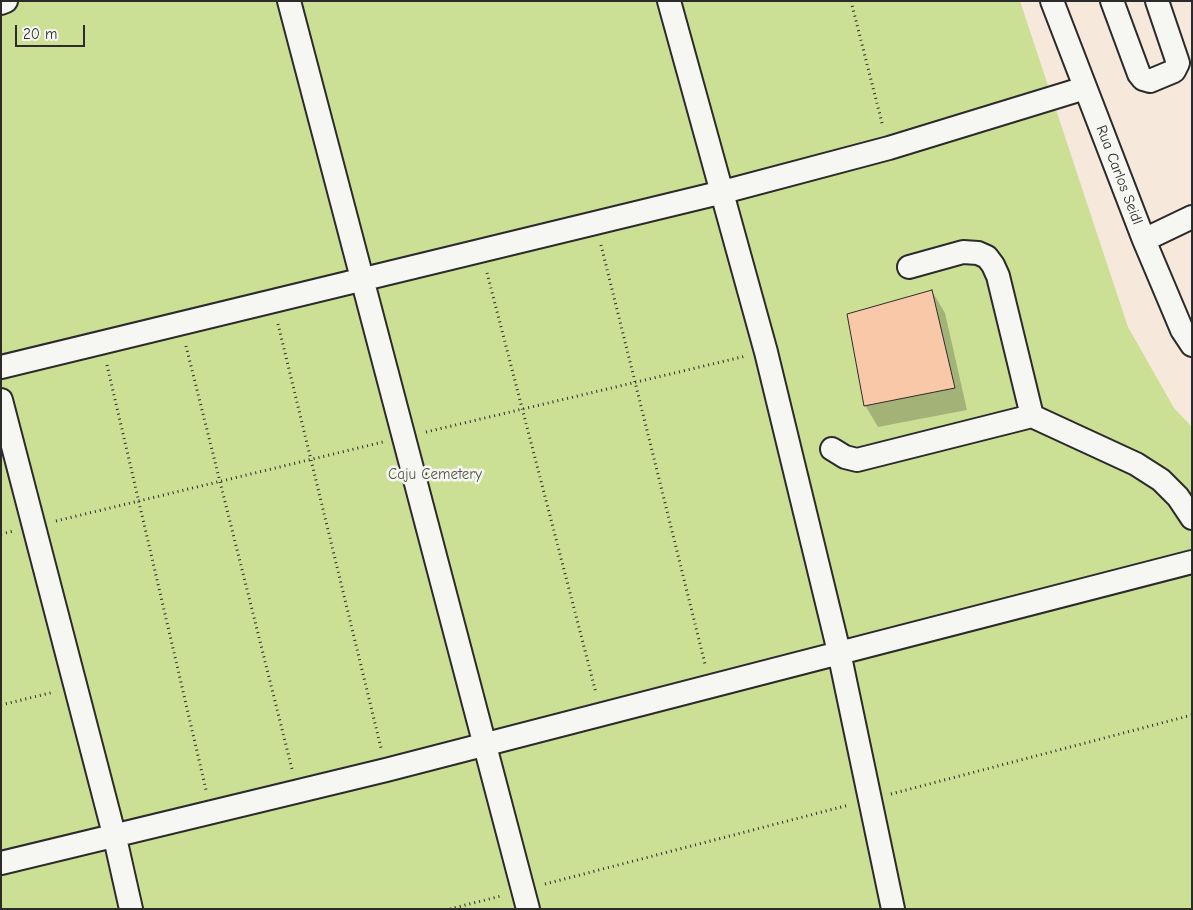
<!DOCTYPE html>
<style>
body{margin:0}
#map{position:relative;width:1193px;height:910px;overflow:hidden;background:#f7e8dc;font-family:"Comic Neue",sans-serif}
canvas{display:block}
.frame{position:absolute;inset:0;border:2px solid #2b2b2b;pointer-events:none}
.scale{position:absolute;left:15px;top:25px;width:70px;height:22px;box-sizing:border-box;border:2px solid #2b2b2b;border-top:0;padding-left:6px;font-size:15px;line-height:18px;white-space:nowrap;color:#2b2b2b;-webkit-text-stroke:4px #f6f6f2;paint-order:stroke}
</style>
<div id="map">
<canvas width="1193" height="910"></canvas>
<div class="frame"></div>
<div class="scale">20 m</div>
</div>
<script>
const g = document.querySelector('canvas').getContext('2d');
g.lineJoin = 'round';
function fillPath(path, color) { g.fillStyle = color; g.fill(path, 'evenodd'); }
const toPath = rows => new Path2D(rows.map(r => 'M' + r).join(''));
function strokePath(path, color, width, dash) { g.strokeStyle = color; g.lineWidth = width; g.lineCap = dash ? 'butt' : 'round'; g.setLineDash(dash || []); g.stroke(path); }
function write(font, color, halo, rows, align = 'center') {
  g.font = font + ' "Comic Neue",sans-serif'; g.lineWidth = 5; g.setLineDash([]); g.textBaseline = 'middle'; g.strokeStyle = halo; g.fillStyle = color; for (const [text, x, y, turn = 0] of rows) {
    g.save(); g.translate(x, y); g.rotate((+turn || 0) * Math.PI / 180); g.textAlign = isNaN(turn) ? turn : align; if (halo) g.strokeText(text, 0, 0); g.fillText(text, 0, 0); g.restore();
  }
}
const green = toPath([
 [1,1,1020,1,1128,327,1174,408,1192,427,1192,909,1,909],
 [932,290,955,388,864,406,847,314]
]);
const shadow = toPath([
 [932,291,945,313,967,410,878,427,865,405]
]);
const building = toPath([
 [932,290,955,388,864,406,847,314,932,290]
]);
const path = toPath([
 [851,1,883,127],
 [601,245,705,664],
 [487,273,596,693],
 [278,324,381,748],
 [186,346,292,769],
 [107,365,206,790],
 [426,432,746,356],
 [56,521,383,442],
 [1,534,14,531],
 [1,705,54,692],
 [891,794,1192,715],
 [545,884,849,805],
 [450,909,501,896]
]);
const minor = toPath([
 [289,1,528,909],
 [669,1,766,352,839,652,893,909],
 [1052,1,1144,240,1182,330,1192,345],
 [1112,1,1139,74,1143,79,1150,81,1174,71,1178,63,1157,1],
 [1,3,6,1],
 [1144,240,1192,217],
 [1,367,723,192,889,148,1085,88],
 [1,400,115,838,131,909],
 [1032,416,1136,464,1161,480,1178,497,1192,518],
 [832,449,845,457,857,460,1032,416,998,276,993,265,987,257,978,253,963,252,909,267],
 [1,863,386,770,1192,562]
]);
const streetNames = [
 ["Rua Carlos Seidl",1119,175,69]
];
const parkNames = [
 ["Caju Cemetery",435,475]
];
fillPath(green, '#cce095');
fillPath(shadow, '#0003');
fillPath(building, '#f9c8a8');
strokePath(building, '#2b2b2b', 1);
strokePath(minor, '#2b2b2b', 26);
strokePath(path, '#2b2b2b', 3, [1, 4]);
strokePath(minor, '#f6f6f2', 22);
write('15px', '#2b2b2b', '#f6f6f2', streetNames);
write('15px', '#535846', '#f6f6f2', parkNames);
</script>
